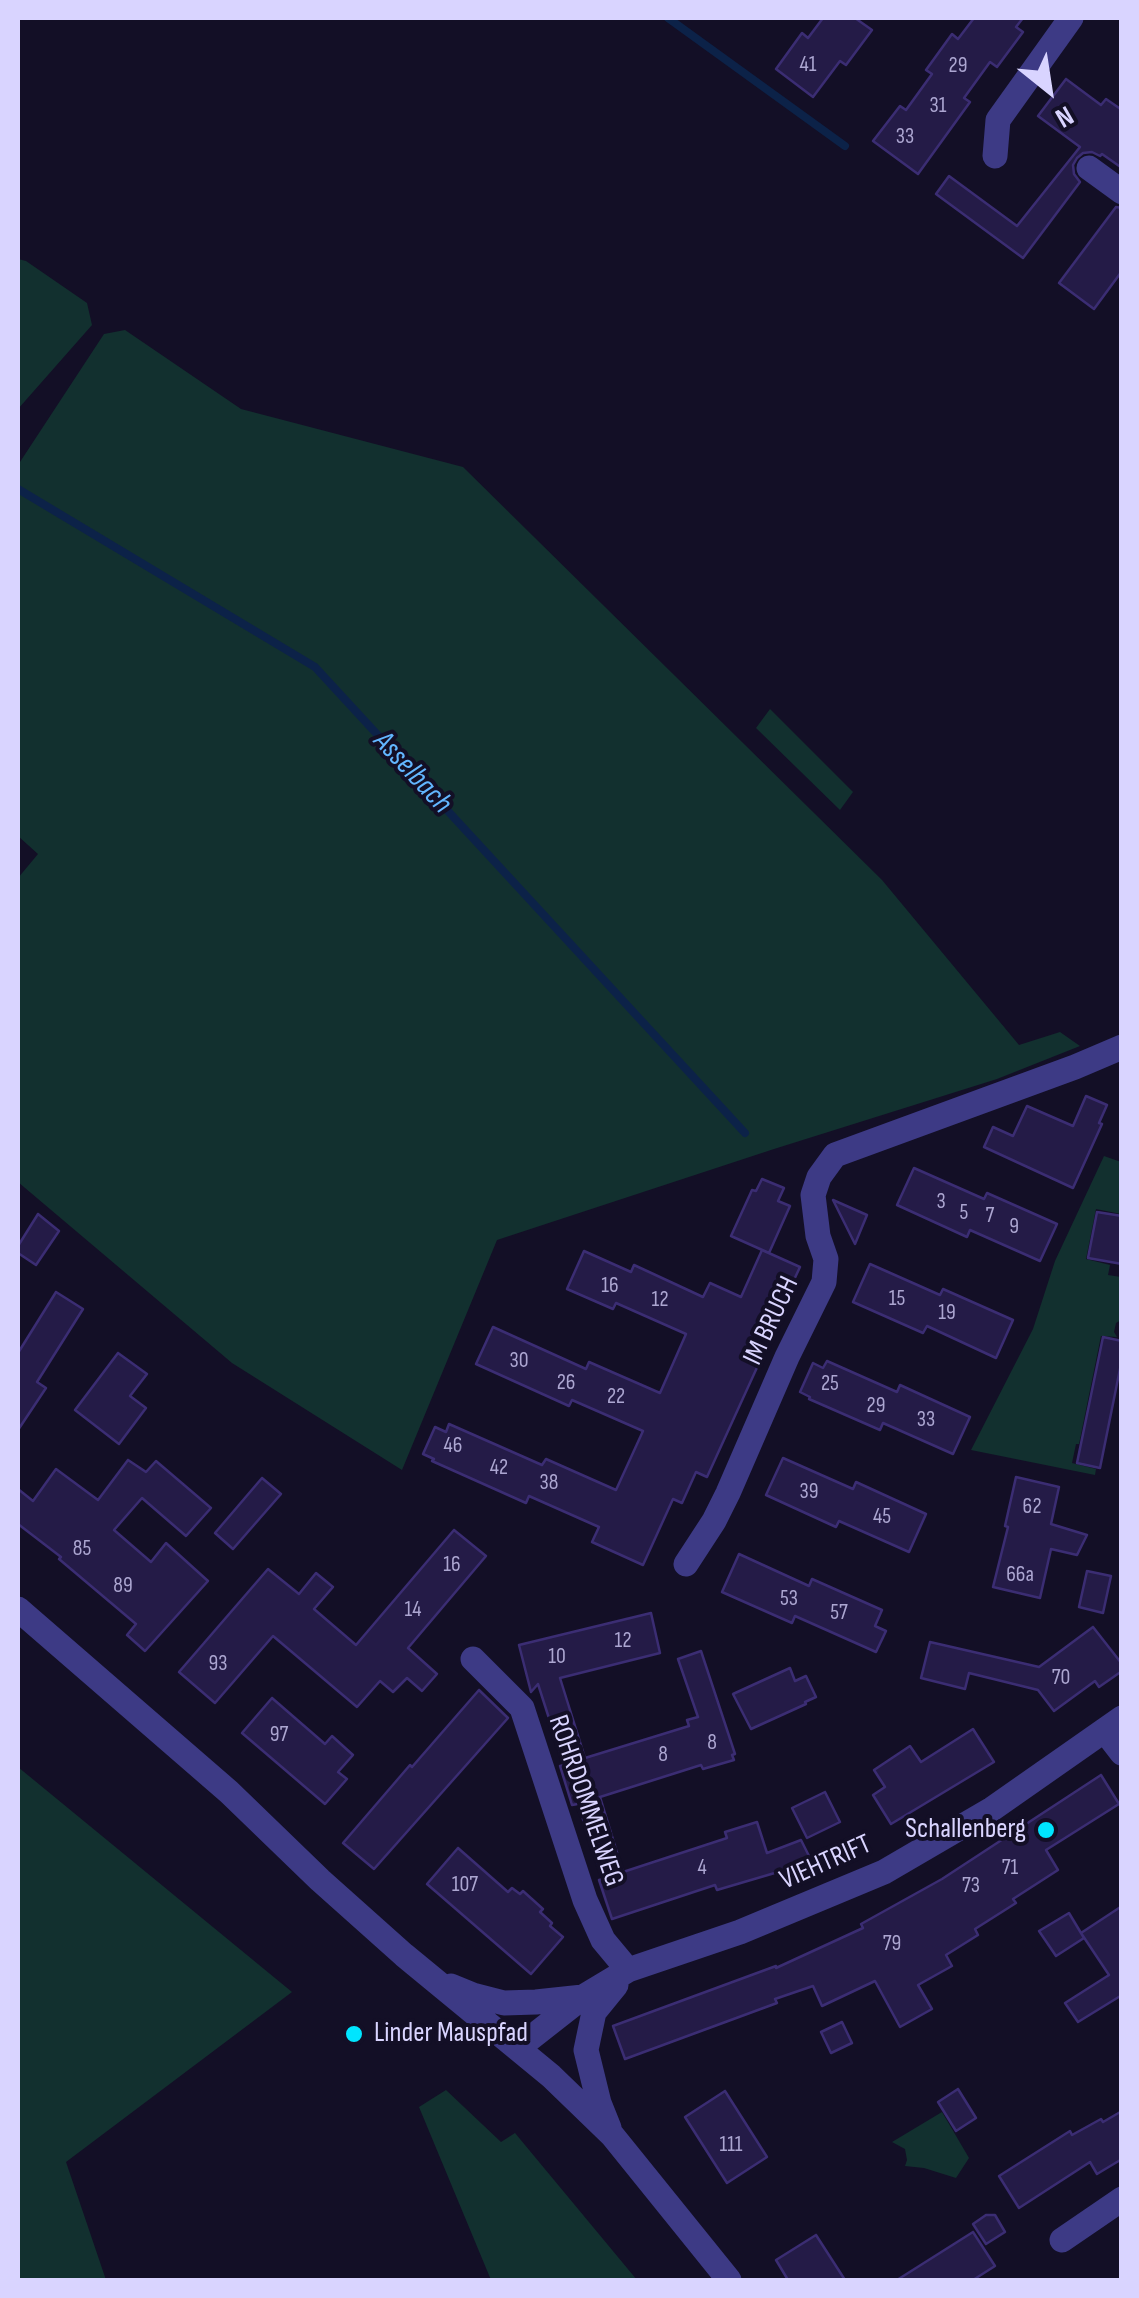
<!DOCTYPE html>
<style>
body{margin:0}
#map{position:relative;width:1139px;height:2298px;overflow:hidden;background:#130f26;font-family:"Sofia Sans Condensed",sans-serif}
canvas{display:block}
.frame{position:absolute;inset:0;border:20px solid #d9d4ff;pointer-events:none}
.north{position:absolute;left:999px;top:40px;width:100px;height:100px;-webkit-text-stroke:8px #130f26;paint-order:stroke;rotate:150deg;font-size:28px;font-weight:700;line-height:40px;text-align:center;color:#d9d4ff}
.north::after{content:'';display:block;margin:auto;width:35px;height:45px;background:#d9d4ff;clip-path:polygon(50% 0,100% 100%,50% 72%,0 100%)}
</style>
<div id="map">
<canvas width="1139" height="2298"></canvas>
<div class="frame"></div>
<div class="north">N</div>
</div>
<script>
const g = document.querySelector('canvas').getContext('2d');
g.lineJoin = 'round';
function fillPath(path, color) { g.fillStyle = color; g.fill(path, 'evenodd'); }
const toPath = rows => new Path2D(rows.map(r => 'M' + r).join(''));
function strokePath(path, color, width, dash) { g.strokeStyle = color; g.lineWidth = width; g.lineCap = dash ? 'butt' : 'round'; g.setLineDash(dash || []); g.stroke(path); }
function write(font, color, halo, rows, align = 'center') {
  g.font = font + ' "Sofia Sans Condensed",sans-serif'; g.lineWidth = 8; g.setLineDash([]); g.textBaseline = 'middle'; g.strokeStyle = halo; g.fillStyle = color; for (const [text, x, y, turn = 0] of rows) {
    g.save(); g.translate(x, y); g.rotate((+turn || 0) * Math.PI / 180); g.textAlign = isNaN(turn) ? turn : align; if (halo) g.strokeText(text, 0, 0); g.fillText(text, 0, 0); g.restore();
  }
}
const green = toPath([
 [18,259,26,261,87,303,92,325,18,409],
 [125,330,241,409,463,467,882,880,1019,1045,1060,1032,1080,1046,997,1079,774,1149,497,1240,402,1470,232,1363,18,1182,18,878,38,854,18,836,18,465,104,334],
 [770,709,853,792,840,810,756,728],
 [1104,1156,1121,1162,1121,1214,1096,1209,1086,1259,1110,1265,1108,1275,1121,1277,1121,1320,1116,1323,1114,1332,1117,1337,1101,1336,1079,1444,1076,1444,1072,1463,1096,1469,1095,1475,971,1450,1033,1329,1055,1261],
 [18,1767,292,1992,66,2162,106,2280,18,2280],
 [446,2090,501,2142,515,2133,637,2280,491,2280,419,2107],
 [942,2112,969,2158,956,2178,924,2168,905,2166,907,2160,905,2149,892,2142]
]);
const stream = toPath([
 [668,18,845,146],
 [18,489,315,667,745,1133]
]);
const building = toPath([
 [823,18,855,18,872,30,846,65,840,61,813,97,776,69,802,33,808,38,823,18],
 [974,18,1023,18,1016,27,1023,32,997,67,990,62,964,98,970,102,918,174,873,141,900,106,906,110,932,74,926,70,952,34,958,39,974,18],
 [1066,79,1101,105,1106,99,1122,110,1122,168,1102,154,1100,156,1092,152,1083,153,1077,158,1073,165,1074,174,1080,182,1023,258,936,194,949,176,1017,226,1080,147,1038,116,1066,79],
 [1116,207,1122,208,1122,271,1094,309,1059,283,1116,207],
 [1086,1096,1107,1105,1099,1123,1102,1124,1073,1188,984,1147,993,1127,1013,1136,1027,1106,1073,1126,1086,1096],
 [914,1168,984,1199,987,1193,1057,1224,1040,1261,970,1230,967,1237,897,1205,914,1168],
 [762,1179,784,1188,778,1201,790,1206,769,1253,731,1236,752,1190,756,1191,762,1179],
 [833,1200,867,1215,855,1244,833,1200],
 [1097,1212,1122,1216,1122,1264,1088,1258,1097,1212],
 [38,1214,59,1231,36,1265,18,1253,18,1246,38,1214],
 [762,1250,800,1267,778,1314,781,1315,707,1477,696,1472,682,1503,673,1499,643,1565,592,1542,599,1527,529,1496,526,1503,432,1461,434,1459,423,1454,435,1427,446,1432,449,1424,542,1465,546,1459,616,1490,643,1431,572,1400,569,1406,476,1364,493,1327,586,1369,589,1362,660,1393,686,1334,616,1303,613,1309,567,1289,584,1251,631,1272,634,1265,703,1297,710,1283,741,1297,762,1250],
 [870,1264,940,1295,943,1289,1013,1320,996,1358,927,1326,923,1333,853,1302,870,1264],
 [56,1292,83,1309,37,1382,46,1388,18,1430,18,1353,56,1292],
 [1103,1337,1122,1341,1122,1359,1100,1468,1077,1463,1103,1337],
 [118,1353,147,1374,130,1396,146,1408,119,1444,75,1410,118,1353],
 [827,1361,897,1392,900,1385,970,1417,953,1454,883,1423,880,1430,809,1399,810,1397,800,1392,813,1363,823,1368,827,1361],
 [783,1458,853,1489,856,1482,926,1514,909,1552,839,1521,836,1527,766,1495,783,1458],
 [128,1460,146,1472,156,1461,211,1508,186,1536,142,1498,114,1530,151,1562,166,1543,208,1581,145,1651,127,1635,136,1624,59,1559,61,1557,18,1524,18,1489,33,1501,56,1469,98,1500,128,1460],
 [1016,1477,1059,1487,1051,1524,1087,1535,1077,1555,1051,1549,1040,1598,993,1587,1008,1527,1005,1526,1016,1477],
 [262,1478,281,1494,233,1549,215,1533,262,1478],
 [454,1530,486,1556,408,1648,437,1674,422,1691,407,1678,393,1692,380,1681,357,1707,273,1636,215,1703,179,1672,268,1569,299,1594,316,1573,333,1587,314,1609,356,1645,454,1530],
 [739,1554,809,1586,812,1579,882,1610,875,1626,886,1631,876,1652,795,1616,792,1623,722,1592,739,1554],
 [1087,1571,1111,1576,1103,1613,1079,1607,1087,1571],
 [651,1613,660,1653,560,1678,585,1758,689,1726,687,1720,698,1717,678,1659,701,1651,735,1754,732,1755,734,1760,703,1769,701,1765,600,1797,623,1872,727,1838,725,1832,757,1822,767,1853,801,1840,812,1862,717,1890,715,1885,612,1919,599,1880,603,1879,578,1804,572,1805,560,1766,564,1765,538,1684,531,1692,519,1645,651,1613],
 [1093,1627,1122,1664,1122,1671,1099,1687,1095,1681,1054,1711,1038,1690,969,1673,965,1689,921,1678,930,1642,1039,1667,1093,1627],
 [790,1668,795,1681,806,1676,816,1697,805,1702,806,1704,751,1729,733,1694,790,1668],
 [479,1690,508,1718,374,1869,343,1843,410,1765,412,1767,479,1690],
 [272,1698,325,1744,332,1736,353,1755,338,1772,347,1779,325,1804,242,1733,272,1698],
 [973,1729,994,1762,891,1824,873,1795,885,1787,874,1770,910,1746,921,1762,973,1729],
 [1101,1775,1119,1804,1046,1850,1058,1870,1013,1899,1016,1903,975,1929,978,1935,946,1955,952,1966,918,1985,932,2009,900,2027,875,1981,822,2006,813,1986,775,1999,777,2003,625,2059,613,2026,776,1966,776,1968,863,1928,861,1924,942,1879,1101,1775],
 [825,1792,840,1822,807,1838,792,1808,825,1792],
 [458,1848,508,1892,512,1888,520,1894,523,1891,543,1909,540,1912,552,1923,550,1926,563,1937,531,1974,427,1884,458,1848],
 [1122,1906,1122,1995,1078,2022,1065,2003,1109,1975,1081,1933,1122,1906],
 [1069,1913,1084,1938,1056,1956,1039,1931,1069,1913],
 [842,2022,852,2043,831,2053,821,2032,842,2022],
 [958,2089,976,2118,956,2131,938,2102,958,2089],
 [725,2091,767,2157,727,2183,685,2117,725,2091],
 [1122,2111,1122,2159,1097,2174,1090,2162,1019,2208,999,2176,1070,2131,1072,2135,1101,2119,1103,2122,1122,2111],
 [986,2215,995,2215,1005,2232,986,2244,973,2224,986,2215],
 [973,2232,995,2266,973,2280,897,2280,973,2232],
 [816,2235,845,2280,788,2280,776,2260,816,2235]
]);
const minor = toPath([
 [995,156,998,120,1071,18],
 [1089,168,1122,192],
 [686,1564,714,1521,728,1493,787,1357,824,1282,826,1259,818,1236,813,1195,819,1177,835,1155,1075,1067,1122,1047],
 [18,1609,229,1792,320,1880,404,1955,551,2076,612,2135,729,2280],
 [473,1659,522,1708,585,1900,603,1940,628,1970],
 [1105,1731,1122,1753],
 [451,1986,473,1995,504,2003,536,2002,583,1997],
 [518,2048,583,1997,628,1970,740,1932,884,1872,992,1809,1122,1718],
 [609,2128,599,2103,586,2050,594,2012,616,1985],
 [1062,2240,1122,2199]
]);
const markers = [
 [1046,1830,10,"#00e5ff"],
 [354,2034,10,"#00e5ff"]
];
const numberNames = [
 ["41",808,65],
 ["29",958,66],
 ["31",938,106],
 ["33",905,137],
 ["3",941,1202],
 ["5",964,1213],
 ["7",990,1216],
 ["9",1014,1227],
 ["16",610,1286],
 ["15",897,1299],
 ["12",660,1300],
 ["19",947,1313],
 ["30",519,1361],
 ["26",566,1383],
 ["25",830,1384],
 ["22",616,1397],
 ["29",876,1406],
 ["33",926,1420],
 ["46",453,1446],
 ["42",499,1468],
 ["38",549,1483],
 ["39",809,1492],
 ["62",1032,1507],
 ["45",882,1517],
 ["85",82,1549],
 ["16",452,1565],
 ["66a",1020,1575],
 ["89",123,1586],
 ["53",789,1599],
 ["14",413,1610],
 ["57",839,1613],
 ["12",623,1641],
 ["10",557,1657],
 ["93",218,1664],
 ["70",1061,1678],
 ["97",279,1735],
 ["8",712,1743],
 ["8",663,1755],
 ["4",702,1868],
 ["71",1010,1868],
 ["107",465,1885],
 ["73",971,1886],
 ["79",892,1944],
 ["111",731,2145]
];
const streetNames = [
 ["IM BRUCH",772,1321,-65],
 ["ROHRDOMMELWEG",585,1801,71],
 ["VIEHTRIFT",826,1863,-24]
];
const poiNames = [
 ["Schallenberg",1026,1830],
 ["Linder Mauspfad",374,2034,"left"]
];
const waterNames = [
 ["Asselbach",412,773,47]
];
fillPath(green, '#12302f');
strokePath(stream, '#0c2248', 8);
fillPath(building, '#241b47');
strokePath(building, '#3b2d73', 2.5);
strokePath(minor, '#3d3a85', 25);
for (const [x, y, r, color] of markers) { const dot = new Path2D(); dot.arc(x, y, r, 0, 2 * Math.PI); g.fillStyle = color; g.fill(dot); strokePath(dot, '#130f26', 4); }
write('22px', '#aca6d1', null, numberNames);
write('28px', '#d9d4ff', '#130f26', streetNames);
write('28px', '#d9d4ff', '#130f26', poiNames, 'right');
write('italic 30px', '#62b6ff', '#130f26', waterNames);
</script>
